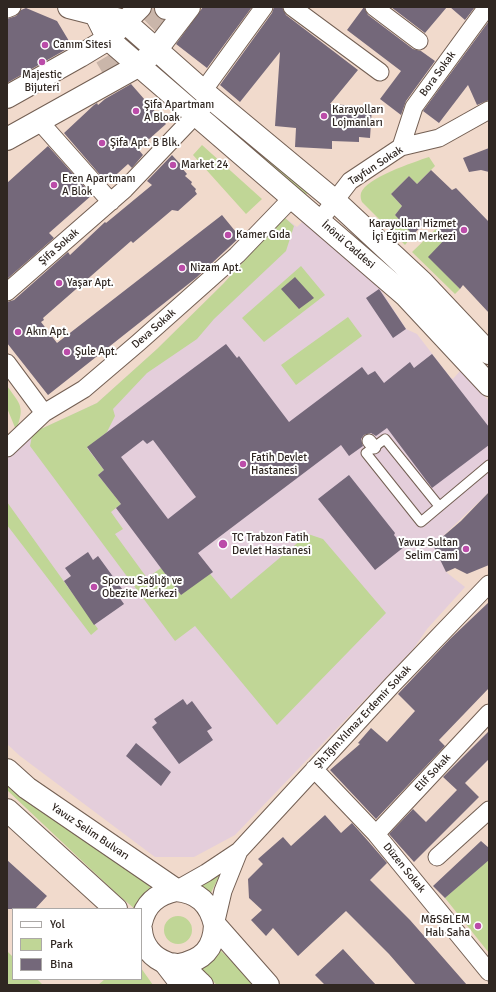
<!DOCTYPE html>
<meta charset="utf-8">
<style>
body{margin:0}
#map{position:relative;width:496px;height:992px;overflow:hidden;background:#f1dacc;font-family:Signika,sans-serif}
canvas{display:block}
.frame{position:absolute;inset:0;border:8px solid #302722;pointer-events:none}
.legend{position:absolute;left:12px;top:908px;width:130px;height:72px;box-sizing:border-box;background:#fff;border:1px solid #aca9a7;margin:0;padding:5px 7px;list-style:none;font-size:12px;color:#302722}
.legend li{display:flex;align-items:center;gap:8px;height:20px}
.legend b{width:20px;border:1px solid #aca9a7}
</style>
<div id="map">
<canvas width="496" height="992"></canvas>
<div class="frame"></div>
<ul class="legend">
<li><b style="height:5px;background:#fff"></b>Yol</li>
<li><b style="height:11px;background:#c0d696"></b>Park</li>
<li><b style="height:11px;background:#74687a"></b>Bina</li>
</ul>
</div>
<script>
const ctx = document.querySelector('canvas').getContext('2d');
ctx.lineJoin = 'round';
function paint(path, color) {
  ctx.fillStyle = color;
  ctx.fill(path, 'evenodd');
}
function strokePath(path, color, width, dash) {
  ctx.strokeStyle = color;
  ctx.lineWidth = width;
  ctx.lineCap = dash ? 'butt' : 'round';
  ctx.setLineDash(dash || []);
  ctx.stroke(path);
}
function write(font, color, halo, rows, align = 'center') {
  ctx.font = font + ' Signika,sans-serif';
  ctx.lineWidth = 4;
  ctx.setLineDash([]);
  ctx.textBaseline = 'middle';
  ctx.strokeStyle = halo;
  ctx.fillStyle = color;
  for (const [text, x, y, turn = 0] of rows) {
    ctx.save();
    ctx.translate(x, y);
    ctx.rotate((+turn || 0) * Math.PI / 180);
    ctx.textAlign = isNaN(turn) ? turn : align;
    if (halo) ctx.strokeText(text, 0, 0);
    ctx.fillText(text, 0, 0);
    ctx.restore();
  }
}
const medical = new Path2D(`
 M284 217 297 227 305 219 375 281 406 329 417 334 450 377 453 379 460 371 489 401V492L443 536 437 551 446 572 465 587 427 629 414 648 235 835 194 857H155L20 756 7 744V455L33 431 43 428 97 403 157 349 223 284Z`);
const green = new Path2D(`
 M211 109 310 190 304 197 207 114Z
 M202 145 262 199 246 214 193 155Z
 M429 157 435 166 417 184 409 176 391 194 402 206 395 215 413 235 405 245 362 202C361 200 360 196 361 193 366 178 414 162 429 157Z
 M284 217 294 226 286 251 214 319 197 339 147 373 113 409 115 416 107 432 87 448 104 470 98 475 121 504 111 512 123 529 115 534 147 578 161 568 181 595 206 569 231 599 308 534 323 539 386 613 277 725 195 626 175 641 30 446 33 431 43 428 97 403 157 349 223 284Z
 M437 228 446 238 429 257 460 289 455 294 412 252Z
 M301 266 325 295 264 342 242 318Z
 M348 317 362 336 296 385 281 365Z
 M7 386C21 405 25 407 16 430L7 408Z
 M7 502 98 629 91 635 7 525Z
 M7 783 137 874 151 888 135 909 117 894 7 790Z
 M489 859V953L445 898Z
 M222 870 207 901 197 888Z
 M164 930a14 14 0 1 1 28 0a14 14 0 1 1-28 0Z
 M219 949 256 985H217L200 970Z
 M7 951 13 957V979H37L43 985H7Z
 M141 968 153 985H98L105 979H141Z`);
const building = new Path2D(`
 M203 7H252L207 68 176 44Z
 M274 7H282L286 15 358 70 330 104 372 107 370 138 359 137V142L332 141V149L295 147 296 128 275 126 280 52 240 102 220 85 272 13Z
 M364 7 368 15 413 49 421 51 435 61 406 101 401 115 380 99 401 71 347 30Z
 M391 7H447L425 33Z
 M450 7H475L465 20Z
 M26 8 57 21 72 46 7 83V19L16 16 21 10Z
 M489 21V100L477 105 468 85 439 123 423 111Z
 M131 84 166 124 138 149 143 155 132 168 128 164 107 183 64 133 94 105 97 103 98 105 105 99Z
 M48 146 92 195 49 233 54 238 7 279V183Z
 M489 148V172L481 170 469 172 463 158Z
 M172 155 183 167 182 168 187 174 185 176 192 182 191 184 196 189 195 191 197 194 178 211 172 210 133 243 131 241 43 318 44 320 41 322 57 343 222 215 240 237 196 278 48 395 7 343V302L14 300 68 252 70 255 105 222 106 223 152 185 147 181Z
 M431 170 452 190 456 188 489 222V313L463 285 460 289 428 257 446 238 428 219 413 235 395 215 402 206 391 194 409 176 417 184Z
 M295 277 314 298 299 309 281 289Z
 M379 289 406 329 393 338 366 298Z
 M226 344 237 358 239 356 289 422 362 367 368 375 375 371 384 383 410 362 414 368 432 354 489 427V445L432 488 387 428 376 436 371 433 364 435 361 439 363 446 349 456 341 445 198 553 213 572 181 595 116 508 121 504 98 475 104 470 87 447ZM143 440 147 444 153 440 196 497 168 519 121 457Z
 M349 475 395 533 394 535 404 547 375 570 318 499Z
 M489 492V565L467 574 455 568 446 572 433 545 461 521Z
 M88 552 93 560 98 556 125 593 119 597 124 604 94 625 64 581 71 576 65 568Z
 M489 602V688L439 740 445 746 376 819 330 770 360 744 358 743 371 728 387 742 415 711 398 694 450 639Z
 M183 699 187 705 192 701 212 728 207 731 213 740 179 764 152 727 157 723 154 719Z
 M489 731V759L461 787 465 783 479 797 414 862 389 834 413 809 426 822 457 790 443 777Z
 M136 743 171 772 161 786 126 756Z
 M325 815 341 833 352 823 368 841 387 863 370 880 410 920 467 985H416L389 954 346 911 298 956 273 928 266 936 251 920 262 910 249 898 248 879 263 864 258 859 283 837 291 846Z
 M481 841 489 848V860L445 898 433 886Z
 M7 860 47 896 35 909H7Z
 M343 949 376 985H325L315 975Z`);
const secondaryTunnel = new Path2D(`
 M124 46 130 43 166 8
 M102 72 144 47`);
const service = new Path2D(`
 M439 506 385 439 366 453 421 522 489 465`);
const pedestrian = new Path2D(`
 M369 441 374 447`);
const minor = new Path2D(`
 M292 7 380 72
 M374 7 419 41
 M7 9 12 7
 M203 91 264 7
 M40 122 111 202
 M401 147 414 107 487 7
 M320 220 350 181 401 147 439 138 489 110
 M7 292 125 189 204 106
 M7 363 44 413
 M7 448 44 413 84 389 138 343 237 255 292 198
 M314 769 376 834 489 972
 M376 834 489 713
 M437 857 489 810
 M176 890 206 873 239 851 393 684 489 584
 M215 925 223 891 239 851
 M159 959 179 985`);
const tertiary = new Path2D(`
 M69 7 124 21 211 98 335 201 422 282 489 353
 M92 7 108 39 406 296 489 385`);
const secondary = new Path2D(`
 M166 8 167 7
 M7 97 80 56 108 39 140 7
 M7 139 138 66 156 50 189 7
 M7 770 27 788 176 890C198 892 210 903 215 925L268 985
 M7 810 116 909
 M141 923C145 904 157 894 176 890
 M141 930C142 946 153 958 167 963 171 965 176 964 180 966 188 970 195 979 202 985
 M179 965C203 960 214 949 215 925`);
const markers = [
 [45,45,4,"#bb4ca9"],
 [42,62,4,"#bb4ca9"],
 [136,111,4,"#bb4ca9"],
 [324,116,4,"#bb4ca9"],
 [102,143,4,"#bb4ca9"],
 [173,165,4,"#bb4ca9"],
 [54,185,4,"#bb4ca9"],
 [464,230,4,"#bb4ca9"],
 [228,235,4,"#bb4ca9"],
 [182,268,4,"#bb4ca9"],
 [59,283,4,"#bb4ca9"],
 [18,332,4,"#bb4ca9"],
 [67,352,4,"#bb4ca9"],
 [243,464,4,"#bb4ca9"],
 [223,544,5,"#bb4ca9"],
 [466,549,4,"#bb4ca9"],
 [94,587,4,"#bb4ca9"],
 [478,926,4,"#bb4ca9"]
];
const poiNames = [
 ["Canım Sitesi",53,45],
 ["Majestic",42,75,"center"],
 ["Bijuteri",42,88,"center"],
 ["Şifa Apartmanı",144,105],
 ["A Bloak",144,118],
 ["Karayolları",332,110],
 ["Lojmanları",332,123],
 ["Şifa Apt. B Blk.",110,143],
 ["Market 24",181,165],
 ["Eren Apartmanı",62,179],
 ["A Blok",62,192],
 ["Karayolları Hizmet",456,224,"right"],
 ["İçi Eğitim Merkezi",456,237,"right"],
 ["Kamer Gıda",236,235],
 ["Nizam Apt.",190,268],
 ["Yaşar Apt.",67,283],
 ["Akın Apt.",26,332],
 ["Şule Apt.",75,352],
 ["Fatih Devlet",251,458],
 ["Hastanesi",251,471],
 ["TC Trabzon Fatih",232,538],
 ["Devlet Hastanesi",232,551],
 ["Yavuz Sultan",458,543,"right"],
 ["Selim Cami",458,556,"right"],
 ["Sporcu Sağlığı ve",102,581],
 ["Obezite Merkezi",102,594],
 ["M&S&LEM",470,920,"right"],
 ["Halı Saha",470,933,"right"]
];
const streetNames = [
 ["Bora Sokak",438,74,-54],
 ["Tayfun Sokak",376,166,-33],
 ["İnönü Caddesi",348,245,41],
 ["Şifa Sokak",59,247,-41],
 ["Deva Sokak",154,329,-41],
 ["Şh.Tğm.Yılmaz Erdemir Sokak",363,717,-47],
 ["Elif Sokak",433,773,-47],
 ["Yavuz Selim Bulvarı",90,832,34],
 ["Düzen Sokak",404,868,51]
];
paint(medical, '#e4cedb');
paint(green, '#c0d696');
paint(building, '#74687a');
strokePath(secondaryTunnel, '#cab6aa', 22, [22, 11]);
strokePath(service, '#735f53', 11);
strokePath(pedestrian, '#735f53', 15);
strokePath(minor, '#735f53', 19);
strokePath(tertiary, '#735f53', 24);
strokePath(secondary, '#735f53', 24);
strokePath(service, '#fff', 9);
strokePath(pedestrian, '#fff', 13);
strokePath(minor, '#fff', 17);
strokePath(tertiary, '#fff', 22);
strokePath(secondary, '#fff', 22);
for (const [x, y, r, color] of markers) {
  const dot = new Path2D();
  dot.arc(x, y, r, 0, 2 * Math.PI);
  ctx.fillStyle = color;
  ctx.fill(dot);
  strokePath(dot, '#fff', 1.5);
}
write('11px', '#302722', '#fff', poiNames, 'left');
write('11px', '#302722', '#fff', streetNames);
</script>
